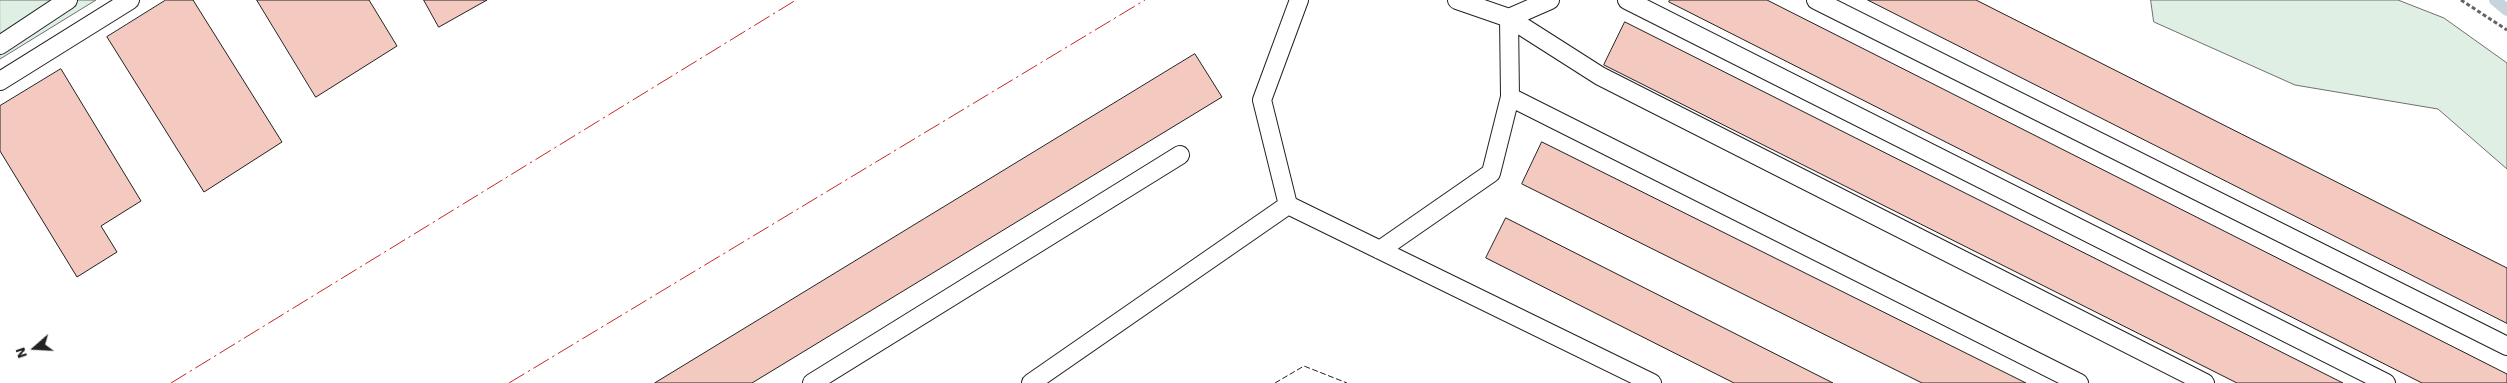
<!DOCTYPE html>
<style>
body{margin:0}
#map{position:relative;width:2507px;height:383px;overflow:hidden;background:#fff;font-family:"Work Sans",sans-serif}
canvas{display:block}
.north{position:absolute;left:10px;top:323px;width:50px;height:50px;-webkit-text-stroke:4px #fff;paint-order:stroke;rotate:251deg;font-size:14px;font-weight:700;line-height:20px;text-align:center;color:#222}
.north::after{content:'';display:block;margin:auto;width:18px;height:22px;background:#222;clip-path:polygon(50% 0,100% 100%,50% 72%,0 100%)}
</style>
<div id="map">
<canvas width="2507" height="383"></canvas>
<div class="north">N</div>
</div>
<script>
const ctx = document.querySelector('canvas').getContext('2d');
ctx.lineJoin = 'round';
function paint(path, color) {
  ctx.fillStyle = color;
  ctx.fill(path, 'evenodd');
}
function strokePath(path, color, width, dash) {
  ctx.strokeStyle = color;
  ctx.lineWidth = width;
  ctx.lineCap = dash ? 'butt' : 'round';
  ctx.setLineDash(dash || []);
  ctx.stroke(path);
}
const green = new Path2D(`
 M0 0H96L0 59Z
 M2151 0H2398L2444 18 2507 63V169L2438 109 2295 85 2154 22Z`);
const stream = new Path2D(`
 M2495 0 2507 10`);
const building = new Path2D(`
 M166 0H193L282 142 204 192 107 37Z
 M257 0H369L397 46 316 97Z
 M424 0H487L439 27Z
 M1670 0H1767L2507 374V383H2422L1669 2Z
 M1868 0H1976L2507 268V323Z
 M1625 22 2343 383H2237L1604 65Z
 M1195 54 1222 97 752 383H655Z
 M61 69 141 201 101 226 117 252 77 277 0 151V106Z
 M1542 142 2026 383H1922L1522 184Z
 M1506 218 1833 383H1734L1486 258Z`);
const path = new Path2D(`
 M2461 0 2507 30`);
const lane = new Path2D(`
 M1457 0 1509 18 1600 76 2205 383
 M1627 0 2386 383
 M1816 0 2507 346
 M0 45 68 0
 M0 81 130 0
 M1510 97 2079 383
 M1288 205 1652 383
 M1380 250 1491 173 1510 97 1509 18 1550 0
 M812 383 1180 155
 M1031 383 1288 205 1262 100 1299 0`);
const fence = new Path2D(`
 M1275 383 1304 366 1347 383`);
const power = new Path2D(`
 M171 383 796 0
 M509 383 1145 0`);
paint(green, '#e0efe3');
strokePath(green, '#6f6f6f', 1);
strokePath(stream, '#c7d3dd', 12);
paint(building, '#f3c9c0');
strokePath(building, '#222', 1);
strokePath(lane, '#222', 20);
strokePath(path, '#646464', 3, [4, 2.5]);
strokePath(lane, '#fff', 18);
strokePath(fence, '#222', 1, [6, 2.5]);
strokePath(power, '#c62828', 1, [18, 4, 2.5, 4]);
</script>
